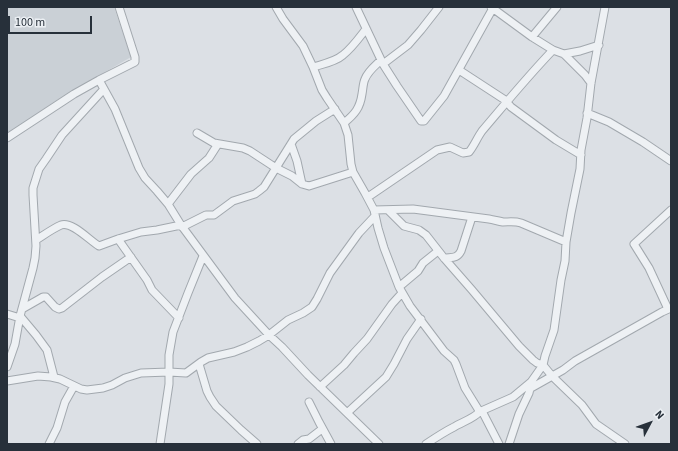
<!DOCTYPE html>
<style>
body{margin:0}
#map{position:relative;width:678px;height:451px;overflow:hidden;background:#dce0e5;font-family:"Source Sans 3",sans-serif}
canvas{display:block}
.frame{position:absolute;inset:0;border:8px solid #27303a;pointer-events:none}
.north{position:absolute;left:630px;top:403px;width:40px;height:40px;-webkit-text-stroke:3px #ebeff3;paint-order:stroke;rotate:49deg;font-size:11px;font-weight:700;line-height:16px;text-align:center;color:#27303a}
.north::after{content:'';display:block;margin:auto;width:14px;height:18px;background:#27303a;clip-path:polygon(50% 0,100% 100%,50% 72%,0 100%)}
.scale{position:absolute;left:8px;top:16px;width:84px;height:18px;box-sizing:border-box;border:2px solid #27303a;border-top:0;padding-left:5px;font-size:12px;line-height:14px;white-space:nowrap;color:#27303a;-webkit-text-stroke:3px #ebeff3;paint-order:stroke}
</style>
<div id="map">
<canvas width="678" height="451"></canvas>
<div class="frame"></div>
<div class="north">N</div>
<div class="scale">100 m</div>
</div>
<script>
const ctx = document.querySelector('canvas').getContext('2d');
ctx.lineJoin = 'round';
function paint(path, color) {
  ctx.fillStyle = color;
  ctx.fill(path, 'evenodd');
}
function strokePath(path, color, width, dash) {
  ctx.strokeStyle = color;
  ctx.lineWidth = width;
  ctx.lineCap = dash ? 'butt' : 'round';
  ctx.setLineDash(dash || []);
  ctx.stroke(path);
}
const built = new Path2D(`
 M7 7H114L131 57 57 100 7 134Z`);
const minor = new Path2D(`
 M276 7 283 19 303 46 313 67 322 90 327 98 344 123 348 135 351 164 353 172 365 193 374 210 378 228 384 248 399 287 410 306 444 351 454 360 456 364 465 388 478 409 479 412
 M356 7 383 64 397 86 421 121H424L444 96 493 8
 M491 7 532 37 553 50 564 54 585 75 591 83
 M532 37 557 7
 M564 54 580 51 599 45
 M383 64 408 45 421 30 439 7
 M313 67C323 64 335 62 343 55 352 48 359 38 366 29
 M459 70 505 100 511 107 556 140 581 155
 M99 80 115 109 139 168 145 178 157 191 168 204 181 225 235 298 269 335 282 347 308 375 379 444
 M587 113 609 122 643 142 671 161
 M344 123C355 114 360 108 362 94 363 89 363 83 365 79 368 71 376 65 381 60
 M197 133 214 143 243 148 250 151 276 168 292 176 302 184 309 186 353 172
 M7 138 74 94 99 80 135 62V57L119 7
 M291 144 297 161 302 184
 M368 197 437 150 450 147 463 153 469 152C474 146 477 138 482 131 505 104 528 76 553 50
 M168 204 191 174 209 158 218 144
 M374 210 413 209 489 219C494 220 498 221 503 222 509 222 515 221 521 223L566 242
 M388 210 404 226 419 230 426 235 444 258 472 290 519 346 533 360 537 363 543 365 552 376 582 405 596 424 625 444
 M182 227 206 215H214L233 201 255 194 259 191 264 187 294 139 316 121 335 109
 M118 239 147 280 152 290 179 318
 M36 240C44 235 52 229 61 225 72 221 90 241 99 246L118 239 141 232 157 230 181 225
 M444 258C452 257 457 259 461 251L472 217
 M399 287 418 271 423 263 438 251
 M22 309 43 297H46L55 307 59 309 62 308 102 277 131 257
 M668 309 649 268 634 244 671 210
 M7 314 20 318
 M20 316 36 335 47 350 54 377
 M199 364 207 391 210 397 216 406 241 430 257 444
 M7 367 15 344 20 316 33 268 35 258 36 246 33 195V188L39 169 46 159 62 135 104 89
 M7 381 38 376 51 377 60 379 81 389 87 390 103 388 112 385 125 378 141 373 169 372 186 373 201 362 208 358 234 352 247 347 259 341 269 335 288 320 303 313 312 307 317 299 330 273 359 233 375 216
 M320 387 344 365 354 353 367 339 392 304 402 293
 M531 388 563 370 575 361 662 312 671 308
 M309 402 319 422 331 444
 M482 411 499 444
 M347 413 386 377 394 364 407 339 421 319
 M49 444 57 428 65 402 74 386
 M160 444 169 384V355L173 332 188 293 203 256
 M298 444 303 440 309 439 322 429
 M426 444C435 438 444 432 454 427 460 423 475 418 479 412L513 397 531 382 543 365 545 356 554 330 561 280 565 261 566 242 571 213 580 169 581 150 587 118 591 83 605 7
 M509 444 519 414 529 393 531 384`);
paint(built, '#cad0d6');
strokePath(minor, '#a2a8ae', 9);
strokePath(minor, '#eef1f4', 7);
</script>
